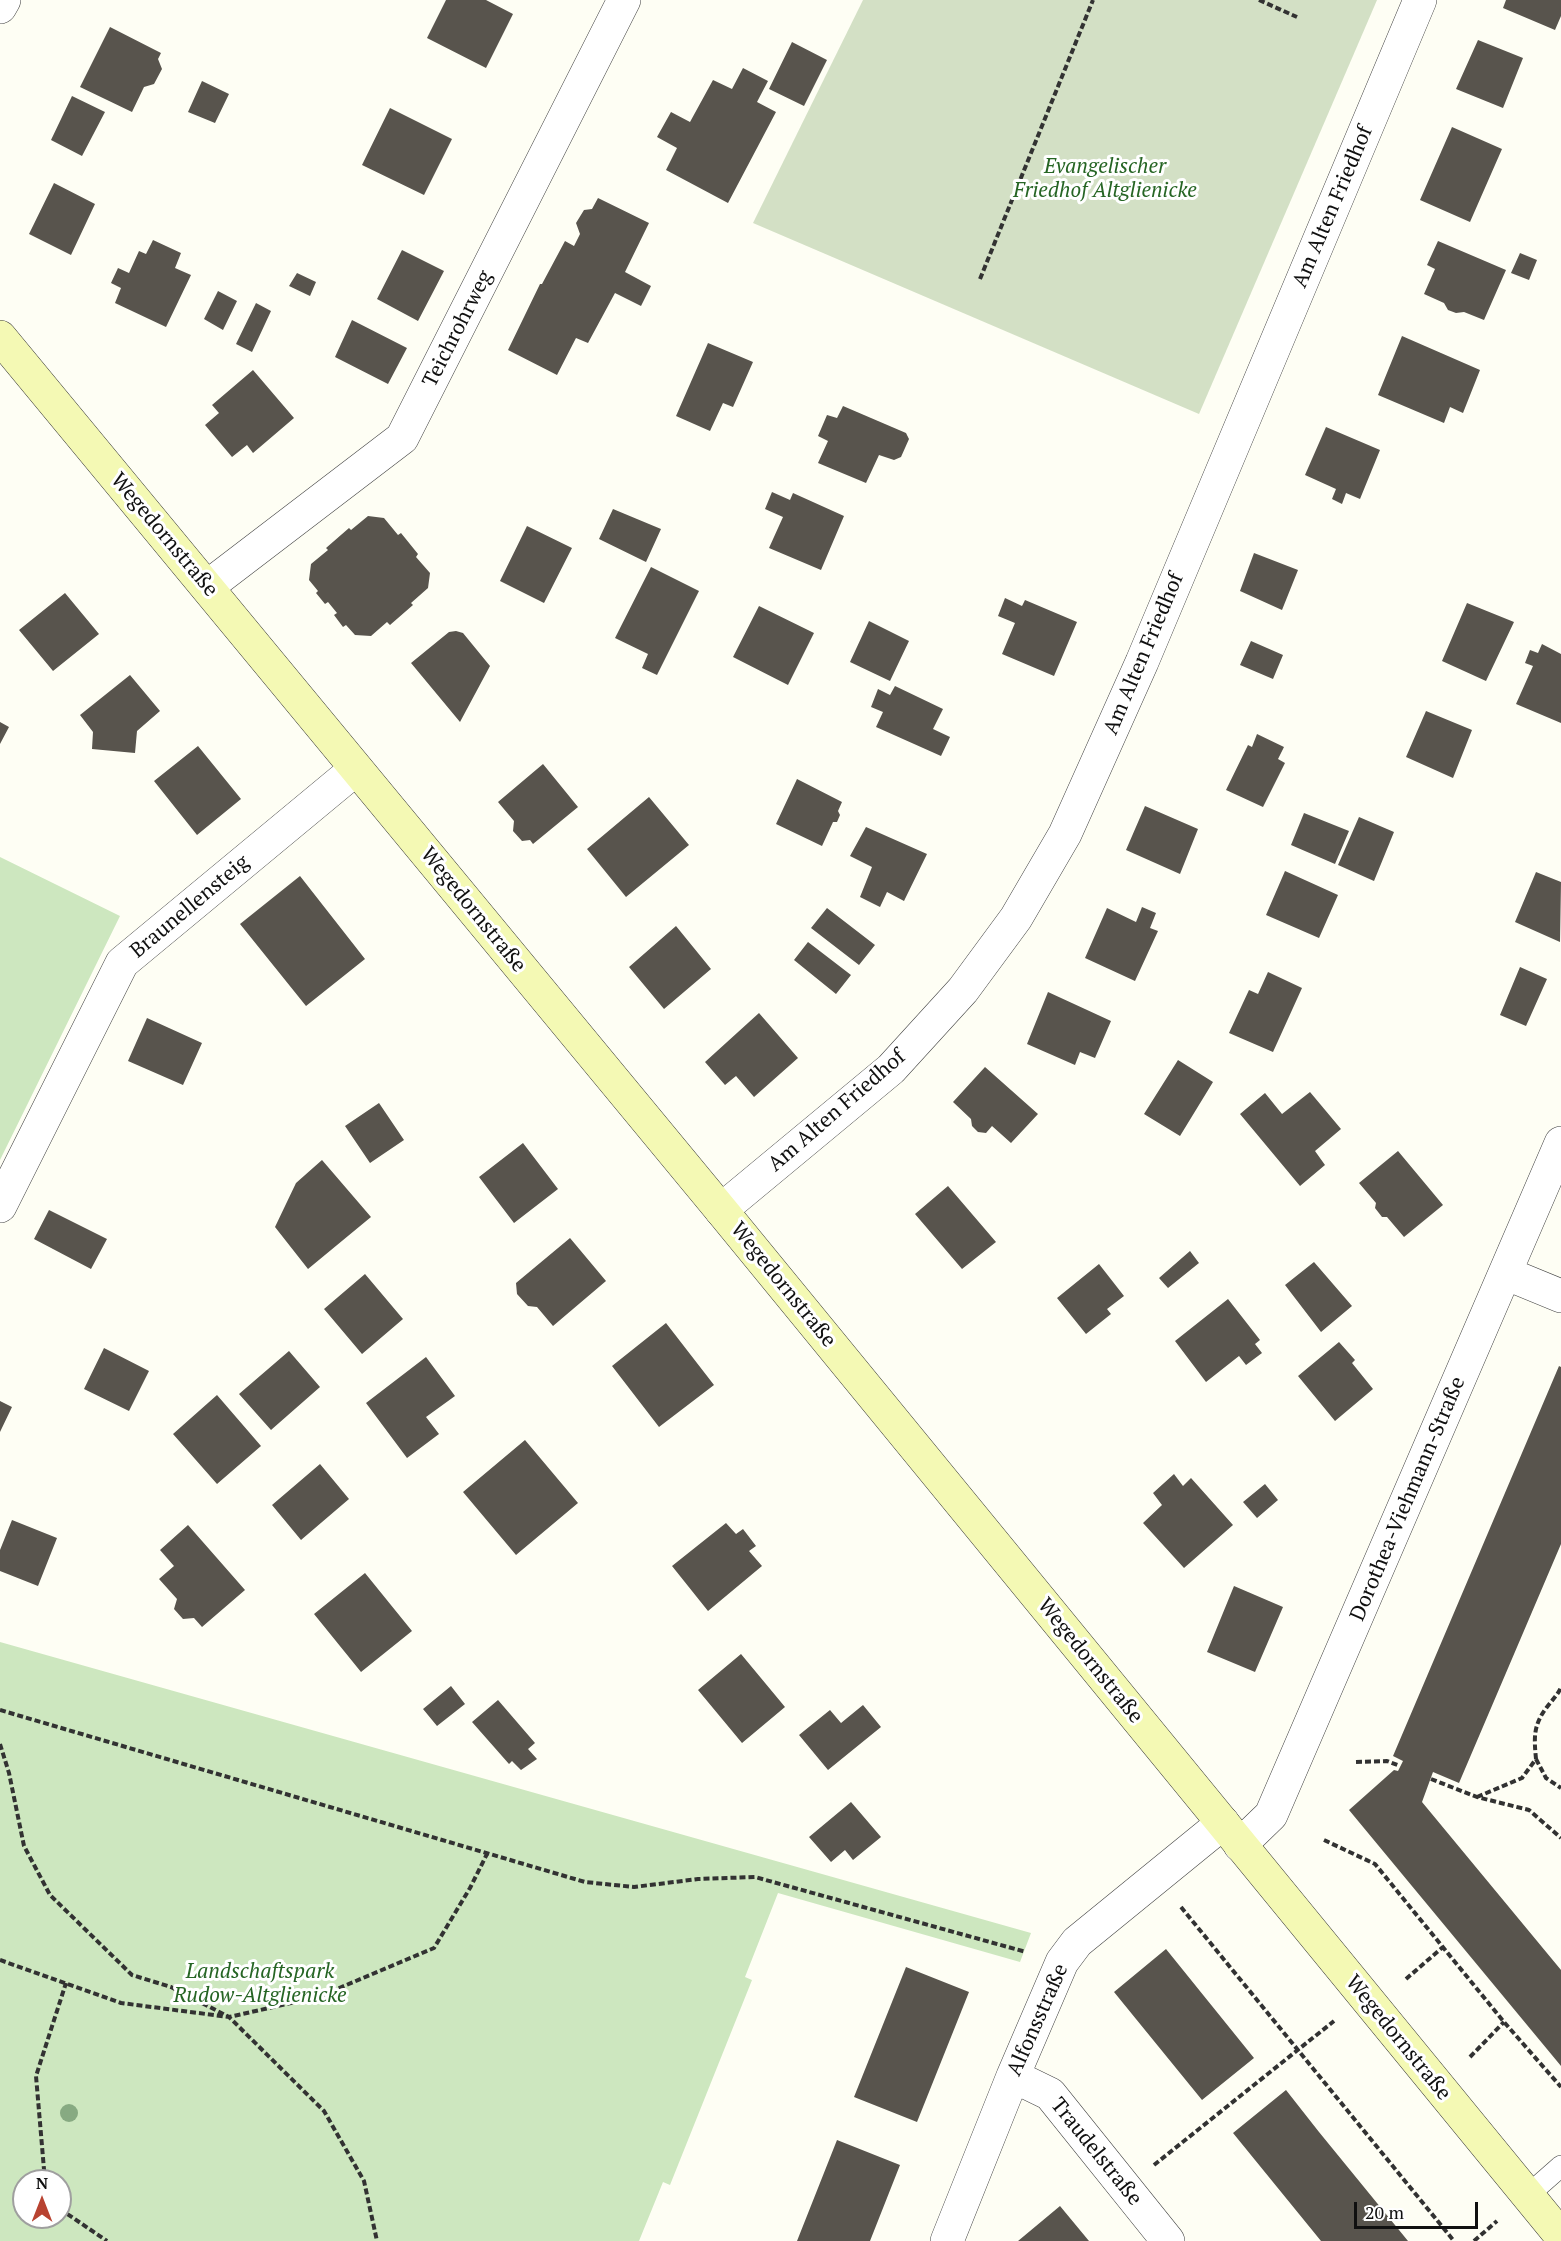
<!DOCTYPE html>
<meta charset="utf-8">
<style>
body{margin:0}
#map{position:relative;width:1561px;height:2241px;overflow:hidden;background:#fefef4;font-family:"PT Serif",serif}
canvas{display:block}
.north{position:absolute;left:12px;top:2169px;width:60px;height:60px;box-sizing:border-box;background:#fff;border:2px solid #9f9f9f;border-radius:50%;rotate:0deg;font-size:16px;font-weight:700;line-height:24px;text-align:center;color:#101010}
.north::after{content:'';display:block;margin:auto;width:21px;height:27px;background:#b84331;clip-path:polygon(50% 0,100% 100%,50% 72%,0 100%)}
.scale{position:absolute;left:1354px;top:2202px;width:124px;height:27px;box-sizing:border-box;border:3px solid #101010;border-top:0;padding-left:8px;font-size:18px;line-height:21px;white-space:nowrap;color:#101010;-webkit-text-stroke:4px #fff;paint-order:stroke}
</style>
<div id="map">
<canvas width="1561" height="2241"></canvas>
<div class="north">N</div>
<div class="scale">20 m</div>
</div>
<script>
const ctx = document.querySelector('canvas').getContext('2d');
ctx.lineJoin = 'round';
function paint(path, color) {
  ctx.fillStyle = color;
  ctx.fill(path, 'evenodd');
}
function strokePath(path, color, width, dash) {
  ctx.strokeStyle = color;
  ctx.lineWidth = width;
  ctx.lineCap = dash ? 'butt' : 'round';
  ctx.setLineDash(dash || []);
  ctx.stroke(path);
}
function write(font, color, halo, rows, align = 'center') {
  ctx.font = font + ' "PT Serif",serif';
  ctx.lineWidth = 6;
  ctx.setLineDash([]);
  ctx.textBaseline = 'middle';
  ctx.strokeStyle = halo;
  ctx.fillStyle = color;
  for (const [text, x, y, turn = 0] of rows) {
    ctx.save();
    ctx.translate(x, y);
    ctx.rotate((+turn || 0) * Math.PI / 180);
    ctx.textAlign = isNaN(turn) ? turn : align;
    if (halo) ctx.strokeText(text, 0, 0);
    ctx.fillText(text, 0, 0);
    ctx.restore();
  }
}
const green = new Path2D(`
 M0 857 120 916 0 1160Z
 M0 1642 1031 1933 1020 1962 778 1893 745 1977 752 1980 670 2185 663 2182 639 2241H0ZM24 2181H60V2217H24Z`);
const cemetery = new Path2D(`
 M863 0H1377L1199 414 753 223Z`);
const building = new Path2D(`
 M446 0H486L513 14 486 68 427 38Z
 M1506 0H1561V16L1555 30 1503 8Z
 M110 27 161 53 158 59 162 69 154 84 144 87 132 112 80 87Z
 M1478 40 1523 58 1503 108 1456 89Z
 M792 42 827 60 804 106 769 89Z
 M743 68 768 81 757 102 776 112 728 203 666 170 677 148 657 137 671 112 690 122 713 80 732 89Z
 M202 81 229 94 215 123 188 112Z
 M72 96 105 112 82 156 51 140Z
 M390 108 452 139 424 195 362 165Z
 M1452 127 1502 149 1470 222 1420 200Z
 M54 183 95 204 71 255 29 234Z
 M598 198 649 223 625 272 651 286 641 306 615 293 588 343 576 338 557 375 508 350 540 284H542L565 241 574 246 580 234 576 223 584 210 592 209Z
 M153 240 181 253 175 268 191 275 166 327 115 303 121 288 111 283 118 268 129 273 139 251 146 254Z
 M1438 241 1506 270 1484 320 1464 312 1456 313 1448 310 1444 303 1424 294 1435 269 1427 265Z
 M402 250 444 271 418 321 377 299Z
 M1520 253 1537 260 1529 280 1511 273Z
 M297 273 316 282 310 296 289 286Z
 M218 291 237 301 223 330 204 319Z
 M256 303 271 311 252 352 236 344Z
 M352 320 407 348 388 384 335 357Z
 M1402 336 1480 370 1463 413 1450 407 1444 423 1378 395Z
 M708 343 753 362 733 407 723 403 710 431 676 416Z
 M253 370 294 418 253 453 247 445 232 457 205 425 219 413 212 405Z
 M843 406 906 433 909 439 901 457 894 460 879 455 866 483 818 463 828 441 818 436 827 415 837 418Z
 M1326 427 1380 450 1360 499 1346 493 1342 504 1332 499 1336 489 1305 475Z
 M772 492 790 500 793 493 844 516 821 570 769 548 783 517 765 509Z
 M613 509 661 529 646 562 599 539Z
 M368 516 384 518 398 535 401 533 418 554 416 557 430 573 428 588 411 603 413 605 390 625 387 622 371 636 355 635 346 625 343 627 334 615 337 613 328 602 325 604 316 593 318 591 309 580 311 564 328 550 326 548 349 528 351 530Z
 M527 526 572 548 544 603 500 581Z
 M1254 553 1298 570 1282 610 1240 591Z
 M651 567 699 591 657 675 642 668 648 654 615 638Z
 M65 593 99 634 53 671 19 630Z
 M1005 598 1022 606 1025 600 1077 622 1054 676 1002 654 1015 623 998 616Z
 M1467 603 1514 622 1486 681 1442 661Z
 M759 606 814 633 788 685 733 657Z
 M869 621 909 641 890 681 850 662Z
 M456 631 463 633 490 666 460 722 411 663 449 632Z
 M1251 641 1283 655 1273 679 1240 665Z
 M1542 644 1561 654V723L1516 704 1533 666 1525 663 1530 650 1538 653Z
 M130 675 160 711 137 731 135 753 92 749 93 732 80 715Z
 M895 686 943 709 933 729 950 737 941 756 876 727 883 712 871 707 878 689 890 695Z
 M1426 711 1472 730 1453 778 1406 757Z
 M0 722 9 727 0 744Z
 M1257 734 1284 747 1278 759 1285 763 1263 807 1226 790 1248 745 1252 747Z
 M198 746 241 799 197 835 154 781Z
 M543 764 578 807 533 844 530 840 522 841 513 831 514 821 498 802Z
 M797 779 842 802 838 811 840 815 837 822H833L822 846 776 824Z
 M649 797 689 845 626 897 587 849Z
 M1145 806 1198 829 1180 874 1126 850Z
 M1304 813 1349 831 1335 864 1291 845Z
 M1359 817 1394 832 1374 881 1338 865Z
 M866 827 927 854 904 901 887 892 880 907 860 897 872 867 850 856Z
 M1285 871 1338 895 1319 938 1266 915Z
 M1536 872 1561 882 1560 942 1515 922Z
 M300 876 365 959 306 1006 240 924Z
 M1142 907 1156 913 1150 928 1158 931 1135 981 1085 958 1107 908 1136 922Z
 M827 908 875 945 859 965 811 928Z
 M676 926 711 969 664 1009 629 967Z
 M808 942 851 975 836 994 794 960Z
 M1520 967 1547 979 1526 1026 1500 1015Z
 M1268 972 1302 988 1273 1052 1229 1033 1249 990 1258 994Z
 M1048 992 1111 1021 1095 1058 1080 1052 1075 1065 1027 1044Z
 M759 1013 798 1058 754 1097 736 1076 725 1085 705 1062Z
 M147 1018 202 1043 183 1085 128 1061Z
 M1178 1060 1213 1082 1180 1136 1144 1114Z
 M985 1067 1038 1114 1011 1143 992 1126 986 1133 978 1132 972 1126 971 1119 953 1102Z
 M1310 1092 1341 1129 1315 1151 1325 1165 1300 1186 1240 1114 1265 1093 1282 1114Z
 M379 1103 404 1140 370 1163 345 1126Z
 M523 1143 558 1189 514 1223 479 1177Z
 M1398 1151 1443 1205 1404 1237 1387 1217H1382L1375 1208 1376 1203 1359 1183Z
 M322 1160 371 1217 308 1269 275 1227 296 1183Z
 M948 1186 996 1242 962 1269 915 1214Z
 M49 1210 107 1239 91 1269 34 1239Z
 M570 1238 606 1281 553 1326 537 1307 528 1306 517 1294 516 1283Z
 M1190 1251 1199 1263 1168 1288 1159 1278Z
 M1314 1262 1352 1306 1321 1332 1285 1285Z
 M1099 1264 1124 1296 1107 1309 1111 1314 1086 1334 1057 1298Z
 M365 1274 403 1319 362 1354 324 1309Z
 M1228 1299 1260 1340 1255 1344 1262 1353 1246 1365 1239 1356 1206 1382 1175 1341Z
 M666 1323 714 1385 659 1427 612 1366Z
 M1339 1342 1355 1360 1352 1363 1373 1389 1335 1421 1298 1376Z
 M104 1348 149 1371 129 1411 84 1389Z
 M289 1351 320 1387 271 1430 239 1394Z
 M426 1357 455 1396 426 1417 439 1434 407 1458 366 1403Z
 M1559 1366 1561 1367V1544L1459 1783 1433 1772 1422 1802 1561 1970V2066L1349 1810 1394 1770 1398 1771 1403 1761 1393 1756Z
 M217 1395 261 1446 217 1484 173 1434Z
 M0 1401 12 1407 0 1432Z
 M525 1440 578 1503 516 1555 463 1492Z
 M320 1464 349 1499 301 1540 272 1505Z
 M1174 1474 1183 1486 1191 1478 1233 1525 1184 1568 1143 1523 1162 1505 1153 1493Z
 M1265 1484 1278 1500 1257 1518 1243 1502Z
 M12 1520 57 1538 38 1586 0 1571V1550Z
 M726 1523 736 1534 743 1529 756 1546 749 1551 762 1566 708 1611 672 1566Z
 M188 1525 245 1590 202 1627 194 1618 183 1619 174 1609 177 1599 159 1579 174 1566 160 1550Z
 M365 1573 412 1631 361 1672 314 1614Z
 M1234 1586 1283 1607 1255 1672 1207 1652Z
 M741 1654 785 1707 742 1743 698 1690Z
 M451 1686 465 1704 437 1726 423 1709Z
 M498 1700 535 1743 528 1749 537 1759 521 1770 512 1761 509 1764 472 1722Z
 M863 1705 881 1727 828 1770 799 1735 830 1710 841 1723Z
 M851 1802 881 1837 853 1860 845 1850 831 1862 809 1837Z
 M1166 1949 1254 2058 1202 2100 1114 1992Z
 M906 1967 969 1992 917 2122 854 2097Z
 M1286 2090 1319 2132 1408 2241H1321L1233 2133Z
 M837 2140 900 2165 870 2241H797Z
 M1060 2206 1089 2241H1018Z`);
const path = new Path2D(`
 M1259 0 1297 17
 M980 279 1093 0
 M0 1710 585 1882 634 1887 698 1879 755 1877 1026 1952
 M0 1744 9 1773 24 1846 50 1895 132 1975 171 1987 229 2017 324 2111 364 2181 377 2241
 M1536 1759 1546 1778 1561 1788
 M1356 1762 1387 1761 1400 1766
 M1431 1779 1477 1797 1529 1810 1561 1838
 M1477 1797 1522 1778 1536 1759C1534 1738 1533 1725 1547 1707 1552 1700 1558 1695 1561 1687
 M1324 1840 1375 1864 1504 2022 1561 2087
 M1181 1907 1454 2241
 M0 1960 121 2003 229 2017 318 1997 434 1948 470 1888 487 1854
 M1406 1979 1443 1947
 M1470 2057 1504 2022
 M1154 2165 1334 2021
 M45 2181 36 2076 66 1983
 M60 2209 107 2241
 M1474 2241 1497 2221`);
const lane = new Path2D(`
 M1527 2196 1561 2166`);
const street = new Path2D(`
 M0 7 4 0
 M207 587 402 438 624 0
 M0 1206 122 963 356 769
 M721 1210 891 1069 963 990 1016 918 1065 834 1142 662 1420 0
 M1505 1273 1561 1296
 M1240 1845 1271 1815 1561 1143
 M1013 2076 1050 2094 1168 2241
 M947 2241 1013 2076 1062 1962 1077 1942 1223 1823`);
const secondary = new Path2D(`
 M0 337 721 1210 1561 2236`);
const trees = [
 [69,2113]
];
const parkNames = [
 ["Evangelischer",1105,167],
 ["Friedhof Altglienicke",1105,191],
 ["Landschaftspark",260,1972],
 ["Rudow-Altglienicke",260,1996]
];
const streetNames = [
 ["Am Alten Friedhof",1333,207,-67],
 ["Teichrohrweg",458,329,-63],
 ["Wegedornstraße",164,535,50],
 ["Am Alten Friedhof",1144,654,-67],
 ["Braunellensteig",190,907,-40],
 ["Wegedornstraße",473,910,51],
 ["Am Alten Friedhof",837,1111,-41],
 ["Wegedornstraße",783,1285,51],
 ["Dorothea-Viehmann-Straße",1408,1499,-67],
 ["Wegedornstraße",1090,1661,51],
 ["Alfonsstraße",1038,2020,-66],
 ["Wegedornstraße",1398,2038,51],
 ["Traudelstraße",1096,2152,51]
];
paint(green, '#cde7bf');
paint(cemetery, '#d3e0c5');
paint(building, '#58544d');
strokePath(lane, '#434343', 22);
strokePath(street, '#434343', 34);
strokePath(secondary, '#323232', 34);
strokePath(path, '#323232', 4, [6, 3]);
strokePath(lane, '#fff', 21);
strokePath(street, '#fff', 33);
strokePath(secondary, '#f4f9b4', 33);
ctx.fillStyle = '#87aa82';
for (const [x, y] of trees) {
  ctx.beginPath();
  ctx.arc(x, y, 9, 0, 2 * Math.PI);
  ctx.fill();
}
write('italic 21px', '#266524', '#fff', parkNames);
write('21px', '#101010', '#fff', streetNames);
</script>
